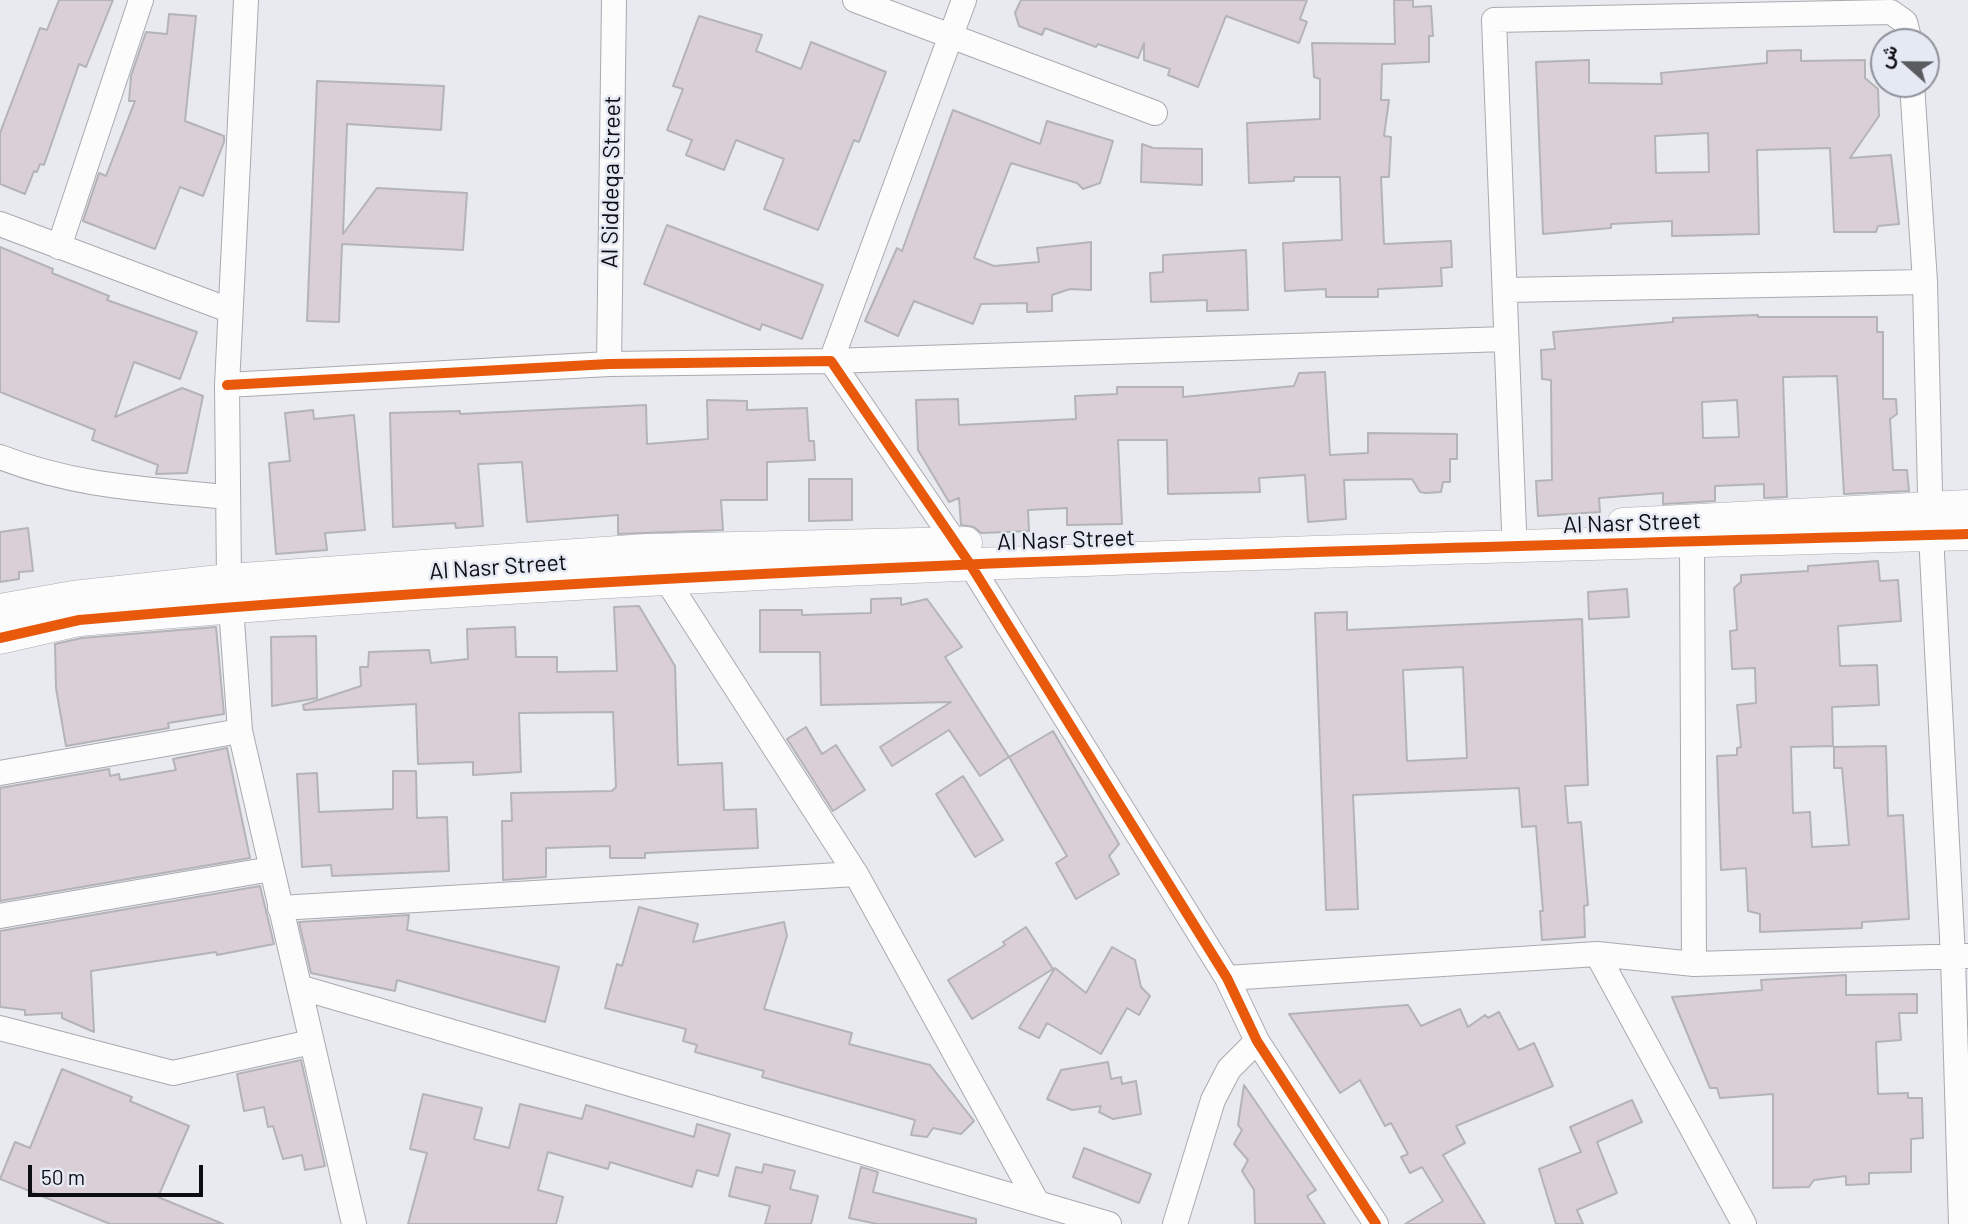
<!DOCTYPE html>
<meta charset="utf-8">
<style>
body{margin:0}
#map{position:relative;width:1968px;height:1224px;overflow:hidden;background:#e8eaf0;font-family:Barlow,Vazirmatn,sans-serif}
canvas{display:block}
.north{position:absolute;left:1870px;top:28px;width:70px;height:70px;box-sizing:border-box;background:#e5e9f4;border:2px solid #8f919a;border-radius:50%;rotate:291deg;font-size:19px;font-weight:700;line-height:28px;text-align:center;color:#0d0e12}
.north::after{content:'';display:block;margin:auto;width:24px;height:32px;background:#5a5b60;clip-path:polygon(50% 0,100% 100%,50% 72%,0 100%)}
.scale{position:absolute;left:28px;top:1165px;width:175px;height:32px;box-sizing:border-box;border:4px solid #0d0e12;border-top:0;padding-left:9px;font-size:21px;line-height:24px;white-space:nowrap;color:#0d0e12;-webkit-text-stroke:5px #e5e9f4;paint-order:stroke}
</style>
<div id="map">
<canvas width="1968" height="1224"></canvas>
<div class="north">ش</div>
<div class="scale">50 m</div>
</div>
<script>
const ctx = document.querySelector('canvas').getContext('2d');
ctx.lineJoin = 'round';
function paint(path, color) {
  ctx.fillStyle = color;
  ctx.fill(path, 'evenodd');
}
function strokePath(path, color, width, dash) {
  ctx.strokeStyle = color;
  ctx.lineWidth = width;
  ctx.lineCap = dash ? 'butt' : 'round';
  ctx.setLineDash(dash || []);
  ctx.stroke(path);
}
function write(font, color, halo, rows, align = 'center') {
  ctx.font = font + ' Barlow,sans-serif';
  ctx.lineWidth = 5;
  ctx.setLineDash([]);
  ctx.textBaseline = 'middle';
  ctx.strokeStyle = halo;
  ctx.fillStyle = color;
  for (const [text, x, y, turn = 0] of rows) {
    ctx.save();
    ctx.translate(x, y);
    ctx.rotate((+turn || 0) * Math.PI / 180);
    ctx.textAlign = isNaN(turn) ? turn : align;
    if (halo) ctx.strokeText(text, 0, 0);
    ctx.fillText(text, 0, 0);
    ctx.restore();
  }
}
const building = new Path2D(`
 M59 0H113L86 67 79 64 44 165 40 164 37 172 34 171 25 194 0 184V133L40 28 47 30Z
 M1021 0H1307L1300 19 1307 22 1299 43 1226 16 1198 87 1168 75 1170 69 1144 60V43L1138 58 1098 44 1096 47 1045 28 1042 35 1019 26 1015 13Z
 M1394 0H1413V7L1431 6 1433 36H1429V62L1382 64 1381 100H1389L1384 136 1391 137 1389 177H1381L1384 244 1451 241 1452 267 1441 268 1442 286 1378 289V297H1326V289L1285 291 1283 243 1342 240 1340 177H1294V181L1249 183 1247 123 1320 119V79L1314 77 1312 43 1395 44Z
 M169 14 196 16 185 121 224 136V142L203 196 180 187 155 249 83 221 99 173 106 176 135 101H129L131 76 146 32 167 34Z
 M699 16 762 35 756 51 801 69 811 42 886 72 859 142 854 140 818 230 764 209 784 159 736 140 724 170 686 155 692 140 667 130 683 89 673 86Z
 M1801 50V61L1865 60V78L1878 89 1879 116 1850 158 1891 155 1899 224 1878 226 1876 232H1834L1830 148 1757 150 1759 234 1672 236V221L1611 224V228L1543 234 1536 62 1589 60V83L1662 84 1661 73 1767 63V51ZM1708 133 1709 172 1656 173 1655 136Z
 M317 81 444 86 441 130 347 124 343 234 377 188 467 193 463 250 342 244 339 322 307 321Z
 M953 110 1040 144 1047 121 1113 141 1100 183 1083 189 1077 183 1011 163 974 258 994 266 1039 262 1037 248 1091 242V290L1070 289 1052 295V311L1027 312V303L981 304 973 324 914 301 898 336 865 321 897 248 902 251Z
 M1142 144 1153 148 1202 149V185L1141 182Z
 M667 225 823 285 802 339 762 324 760 330 644 284Z
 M0 247 53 269 52 273 109 296 107 300 197 332 180 379 134 362 115 417 182 388 203 396 187 473 156 474 158 465 92 440 95 430 0 392Z
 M1246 250 1248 310 1207 311V300L1151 302 1150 273 1163 272V255Z
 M1758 315V317H1877V332H1883V399H1896L1897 414 1890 419 1893 470H1907L1909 491 1844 494 1837 376 1783 377 1787 497 1764 498V484L1715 486V501L1663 504V493L1599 498 1600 512 1538 516 1536 481 1552 480 1551 380 1542 379 1541 350 1555 349 1553 332 1673 322V318ZM1737 400 1739 437 1703 438 1702 402Z
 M1325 372 1330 455 1368 453V433L1457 434V459H1450V482H1443L1441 492 1426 493 1420 492 1412 479 1344 480 1346 519 1308 522 1305 475 1259 478 1260 492 1168 494 1167 440H1118L1122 524 1067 525V508L1028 510 1029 531 981 533 974 527 961 525 959 498 949 502 918 450 916 400 958 399 959 425 1076 419 1075 396 1117 394V387H1183V397L1294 386 1299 373Z
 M707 400 747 401V410L807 408 809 441H814L815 460 767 462V500H721L723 530 618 534V515L527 522 522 462 478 464 483 526 456 528 455 523 393 527 390 413 460 411V414L646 405 647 444 708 439Z
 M313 410 314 419 354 415 365 530 325 533 327 550 276 554 269 463 290 461 285 413Z
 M809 479H852V520L809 521Z
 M28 528 33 571 19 572V579L0 582V532Z
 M1878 561 1880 581 1898 580 1901 621 1838 626 1840 666 1877 665 1879 705 1832 707 1833 746 1791 747 1793 813 1810 812 1812 847 1849 845 1842 768H1834V747L1886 746 1888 816 1903 815 1909 919 1862 922V928L1760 932V914L1748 911 1746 868 1721 870 1717 756 1737 755V748L1741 747 1737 705 1756 703 1755 668 1732 669 1730 631 1737 630 1734 588 1741 582V575L1808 571V566Z
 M1627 589 1629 617 1589 619 1588 592Z
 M901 598V605L927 599 962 647 945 657 1009 757 980 776 949 730 892 766 880 747 951 702 821 705 820 652H760V610H802V615L871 613V599Z
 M639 606 675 666 678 765 722 763 724 810 756 809 758 848 645 853V858H610V846L546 848V877L503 880 502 821H512L511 793 612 791 616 787 613 712 519 713 521 772 473 775V762L418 764 416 704 304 710 303 705 361 686 360 667H368L369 652 429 650 431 663 468 659 467 629 515 627 516 657H557V672L617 671 614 607Z
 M1347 612V630L1582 619 1588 785 1565 786 1568 823 1581 822 1588 905 1584 906 1585 937 1542 940 1540 911H1543L1536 826 1522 827 1519 788 1353 795 1358 909 1326 910 1315 613ZM1463 667 1467 758 1407 761 1403 670Z
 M216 627 224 714 168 723 169 728 66 746 56 688 55 644 82 638Z
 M316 636 317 698 272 706 271 637Z
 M806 727 822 754 836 745 865 790 833 811 787 739Z
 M1053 731 1119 844 1109 856 1119 874 1076 899 1056 863 1067 856 1009 757Z
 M227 748 250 858 0 901V788L109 769 110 776 119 774 120 780 176 770 173 759Z
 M393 771H416L417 818 447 817 449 871 332 876 331 865 302 867 297 774 317 773 319 812 393 809Z
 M963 776 1003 840 975 857 936 794Z
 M260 886 274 944 217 955 216 952 91 971 94 1032 62 1018V1013L25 1015V1010L0 1007V931Z
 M639 907 698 924 693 942 784 922 787 936 764 1009 852 1033 849 1044 930 1065 974 1121 961 1134 933 1128 927 1137 911 1135 915 1120 762 1077 764 1071 695 1052 697 1045 683 1041 686 1029 605 1008 617 964 622 966Z
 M409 915 407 930 559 967 545 1022 397 980 395 991 311 973 299 922Z
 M1026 927 1053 969 972 1019 948 980 1005 945 1003 942Z
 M1112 947 1135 960 1141 987 1150 996 1139 1015 1127 1008 1101 1054 1047 1023 1039 1038 1019 1028 1055 968 1086 993Z
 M1846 975V995L1917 994V1013H1899L1901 1040 1876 1042 1878 1094 1908 1093V1098H1922L1923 1138 1911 1139V1172L1869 1173V1184L1846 1185V1176L1814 1180 1809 1187 1773 1188V1094L1720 1098 1717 1088H1710L1672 997 1762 990 1761 980Z
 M1408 1005 1421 1026 1460 1009 1468 1027 1485 1015 1488 1018 1499 1012 1519 1050 1534 1043 1553 1086 1456 1126 1465 1143 1443 1155 1485 1224H1405L1443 1201 1422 1167 1410 1173 1401 1157 1408 1154 1391 1123 1385 1126 1360 1080 1340 1093 1289 1014Z
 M301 1060 325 1166 305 1170 302 1155 283 1159 273 1126 268 1127 264 1107 244 1111 237 1074Z
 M1108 1062 1111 1079 1121 1077 1122 1084 1136 1081 1141 1114 1113 1119 1099 1112 1101 1106 1072 1110 1047 1099 1061 1070Z
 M62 1069 132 1097 130 1101 189 1126 158 1197 223 1224H110L0 1179 15 1142 30 1148Z
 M1244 1085 1316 1190 1307 1196 1325 1224H1255L1254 1190 1242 1171 1248 1160 1234 1144 1242 1130 1238 1125Z
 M423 1094 482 1108 474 1139 509 1148 520 1104 582 1119 586 1105 694 1137 697 1124 730 1134 718 1176 697 1170 692 1187 610 1162 608 1169 548 1152 538 1190 563 1197 556 1224H408L427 1153 410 1149Z
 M1632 1100 1642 1122 1597 1142 1617 1193 1577 1210 1583 1224H1556L1539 1169 1581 1152 1570 1127Z
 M1084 1148 1151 1174 1139 1203 1073 1177Z
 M764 1164 795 1171 790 1189 818 1196 811 1224H765L770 1206 729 1196 736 1167 762 1173Z
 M861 1167 878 1172 873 1192 976 1219V1224H877L849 1218Z`);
const minor = new Path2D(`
 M246 0 227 385 229 580 240 731 354 1224
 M855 0 1155 113
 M964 0 831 361 1506 339
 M1912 84 1925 282 1931 535 1953 957 1961 1224
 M0 224 229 310
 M59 247 141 0
 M1506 290 1925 282
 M609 364 614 0
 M227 385 609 364 831 361 970 564 1227 978 1257 1041 1376 1224
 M0 457C77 487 146 489 227 497
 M1514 530 1494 20 1891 12 1905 22 1910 42
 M1692 543 1694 964
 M664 576 856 874 1037 1202
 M0 773 240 731
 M280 908 856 874
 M0 916 271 869
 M1597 954 1744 1224
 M1227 978 1597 954 1694 964 1967 956
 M299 987 1109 1224
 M0 1028 173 1073 311 1042
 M1175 1224 1213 1100 1229 1069 1257 1041`);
const tertiary = new Path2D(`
 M1623 524 1968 506
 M0 610 73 597 229 580 646 550 966 543
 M0 638 79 620C707 564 1338 551 1968 534`);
const cycleway = new Path2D(`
 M227 385 609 364 831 361 970 564 1227 978 1257 1041 1376 1224
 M0 638 79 620C707 564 1338 551 1968 534`);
const streetNames = [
 ["Al Siddeqa Street",611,182,-89],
 ["Al Nasr Street",1632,523,-2],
 ["Al Nasr Street",1066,540,-2],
 ["Al Nasr Street",498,567,-4]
];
paint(building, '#dacfd7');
strokePath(building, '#b4b4b7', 2);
strokePath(minor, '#a9aaaf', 26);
strokePath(tertiary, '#a9aaaf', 33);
strokePath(minor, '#fcfcfd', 24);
strokePath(tertiary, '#fcfcfd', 32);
strokePath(cycleway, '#e8590c', 10);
write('23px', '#0d0e12', '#e5e9f4', streetNames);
</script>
